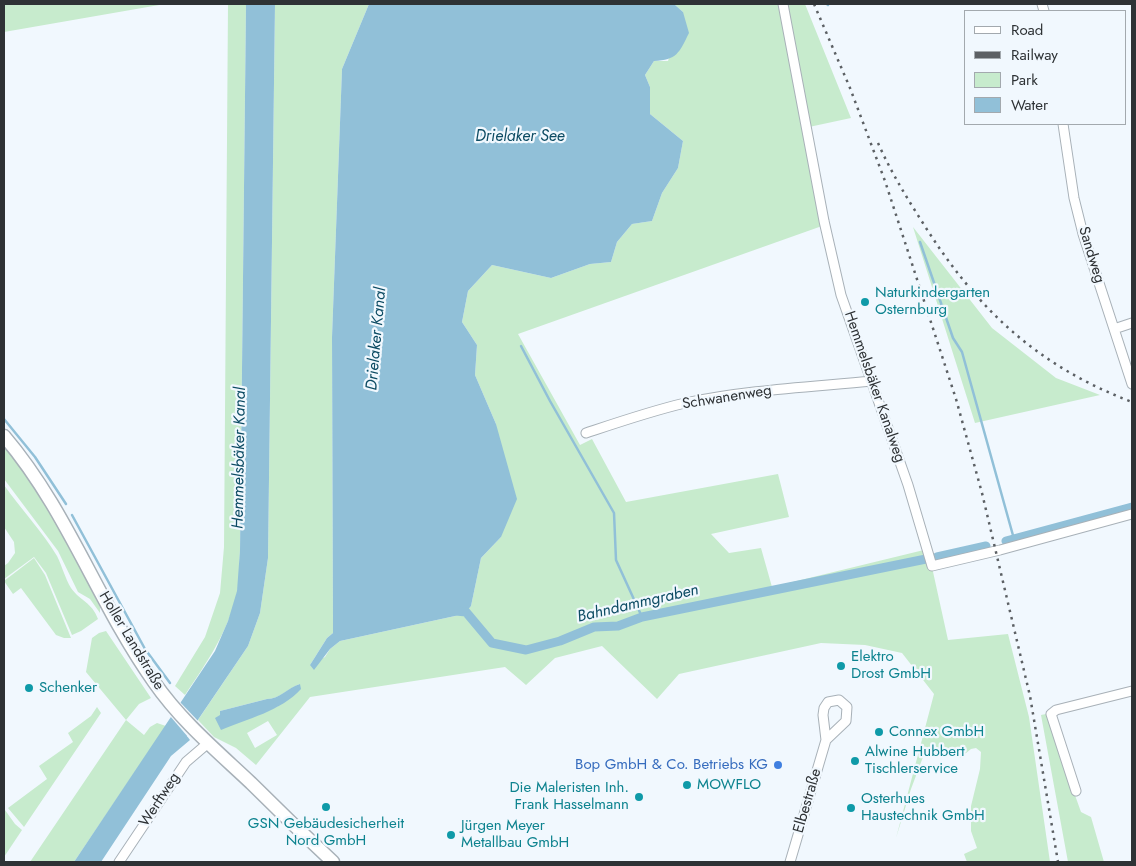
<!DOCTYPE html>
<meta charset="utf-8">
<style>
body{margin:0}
#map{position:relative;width:1136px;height:866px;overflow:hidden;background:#f1f8fe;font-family:Jost,sans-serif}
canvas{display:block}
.frame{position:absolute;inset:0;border:5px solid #2e3235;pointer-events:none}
.legend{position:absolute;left:964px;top:10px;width:162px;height:115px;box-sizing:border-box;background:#f1f8fe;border:1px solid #a3a9ae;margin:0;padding:6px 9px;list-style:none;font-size:15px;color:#2e3235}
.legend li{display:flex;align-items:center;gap:10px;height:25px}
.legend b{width:25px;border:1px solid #a3a9ae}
</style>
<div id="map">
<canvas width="1136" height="866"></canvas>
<div class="frame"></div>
<ul class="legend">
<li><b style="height:6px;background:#fff"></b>Road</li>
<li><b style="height:6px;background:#5c6064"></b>Railway</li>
<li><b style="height:14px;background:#c7ebcd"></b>Park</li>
<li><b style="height:14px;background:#91c0d8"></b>Water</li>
</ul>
</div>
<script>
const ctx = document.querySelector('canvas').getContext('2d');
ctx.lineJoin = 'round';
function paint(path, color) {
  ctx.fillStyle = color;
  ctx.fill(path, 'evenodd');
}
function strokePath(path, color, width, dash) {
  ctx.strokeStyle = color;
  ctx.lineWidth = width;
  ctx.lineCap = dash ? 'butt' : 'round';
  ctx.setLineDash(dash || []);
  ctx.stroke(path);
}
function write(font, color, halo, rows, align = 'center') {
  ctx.font = font + ' Jost,sans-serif';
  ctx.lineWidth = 4.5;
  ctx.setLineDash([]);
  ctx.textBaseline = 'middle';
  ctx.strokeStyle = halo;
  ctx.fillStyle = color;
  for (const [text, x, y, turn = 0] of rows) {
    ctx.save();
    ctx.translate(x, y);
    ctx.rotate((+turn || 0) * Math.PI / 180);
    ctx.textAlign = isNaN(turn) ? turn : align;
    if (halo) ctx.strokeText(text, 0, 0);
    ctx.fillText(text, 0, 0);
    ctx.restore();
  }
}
const green = new Path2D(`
 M4 4H165L4 32Z
 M228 4H246L240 550C239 564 240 579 237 593 228 632 207 662 185 695L175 686 205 637 220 593 224 547Z
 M275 4H369L342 69 332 337 333 633 327 638 310 665 325 657 330 649 340 641 455 616 465 612 471 606 481 558 501 537 496 424 475 375 477 345 462 322 468 291 492 265 551 278 590 264 611 262 617 242 632 224 652 221 662 193 678 168 683 141 650 114V87L645 75 654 61H668L683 12 674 4H779L822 226 518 334 580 445 592 439 626 502 778 474 789 517 711 534 729 553 761 548 772 587 928 549 948 640 1008 634 1029 717 1050 862H967L964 854 977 848 971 831V806L980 769 981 752 976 748 971 749 960 758 935 752 923 757 911 789 896 838 934 694 902 653 865 645 821 643 679 674 657 699 602 646 555 658 526 685 505 667 310 697 256 765 236 748 214 737 198 720 248 646 260 613 268 558ZM300 684 277 707 220 715V711L267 699C280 699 288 688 300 684ZM268 721 277 735 255 748 247 733Z
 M787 4H805L851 118 809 127Z
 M913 227 992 328 1056 378 1100 395 975 423Z
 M4 446C45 491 73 553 100 607V613L90 599 78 592 58 551 4 479Z
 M4 485C21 509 42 531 57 556 62 566 65 578 71 588 80 601 92 602 98 619L81 631 72 635 46 573 34 557 4 579V566L8 563 15 553 14 542 4 527Z
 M34 558 45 575 71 638H64L56 635 21 588 13 594 4 581Z
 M106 631 151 698 139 704 126 720 144 735 150 727 157 723 166 726 74 862H30L126 720 86 672 92 638 99 633Z
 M97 707 101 713 24 827 8 808 47 779 39 766 73 742 68 733 91 716Z
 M1046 714 1081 812 1091 817 1104 862H1068L1041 715Z
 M5 810 15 824 22 830 4 857V811Z`);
const water = new Path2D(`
 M246 4H275L268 558 260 613 248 646 187 736 190 740 171 756 101 862H74L215 651 228 621 237 591 240 550Z
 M369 4H530L531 5 541 4H674L683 12 689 33C679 53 677 60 654 61L645 75 650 87V114L683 141 678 168 662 193 652 221 632 224 617 242 611 262 590 264 551 278 492 265 468 291 462 322 477 345 475 375 496 424 517 499 501 537 481 558 471 606 466 612 455 616 340 641 330 649 314 670 310 665 327 638 333 633 332 337 342 69Z
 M300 684 301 689C281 711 247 719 221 730L215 718 220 715V711L267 699C280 699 287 688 300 684Z`);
const pier = new Path2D(`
 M180 702 200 723 188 737 170 716Z`);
const stream = new Path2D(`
 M827 4 828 5
 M920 242 953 338 962 352 1014 539
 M521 346 550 401 614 513 616 560 642 617
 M4 419 35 457 66 504
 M72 515 145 649 170 683`);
const canal = new Path2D(`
 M1006 541 1132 507
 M937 557 986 546
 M456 611 466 612 492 643 526 650 560 641 594 627 618 626 642 617 926 559`);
const street = new Path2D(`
 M783 4 824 221 841 295 908 485 932 566 1000 550 1132 514
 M1042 4 1044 11
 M1063 124 1074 198 1083 234 1132 384
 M1114 329 1132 323
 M586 433C619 422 651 411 685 403 746 390 810 387 872 381
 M1076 791 1051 714 1056 710 1132 691
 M119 862 186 762 207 744
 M790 862 826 740 823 715 824 708 828 702 839 700 847 707 846 721 826 740`);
const secondary = new Path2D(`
 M4 436C68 511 98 603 154 682 181 721 217 751 251 783 278 810 305 836 333 862`);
const rail = new Path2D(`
 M814 4 850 88 885 181 956 399 982 493 1030 696 1058 862
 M878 143C890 170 905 195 921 220 975 307 1035 365 1132 402`);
const markers = [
 [865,302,5,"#0f9aa8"],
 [841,666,5,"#0f9aa8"],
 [29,688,5,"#0f9aa8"],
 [879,732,5,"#0f9aa8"],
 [855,761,5,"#0f9aa8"],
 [778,765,5,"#3f7fe0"],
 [687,785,5,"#0f9aa8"],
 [639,797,5,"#0f9aa8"],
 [326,807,5,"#0f9aa8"],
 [851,808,5,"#0f9aa8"],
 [451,835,5,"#0f9aa8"]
];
const streetNames = [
 ["Sandweg",1091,255,73],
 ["Hemmelsbäker Kanalweg",874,387,71],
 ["Schwanenweg",727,398,-9],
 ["Holler Landstraße",131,641,59],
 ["Werftweg",160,800,-57],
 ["Elbestraße",808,801,-74]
];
const cultureNames = [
 ["Naturkindergarten",875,293],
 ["Osternburg",875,310],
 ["Elektro",851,657],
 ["Drost GmbH",851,674],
 ["Schenker",39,688],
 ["Connex GmbH",889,732],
 ["Alwine Hubbert",865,752],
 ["Tischlerservice",865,769],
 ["MOWFLO",697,785],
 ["Die Maleristen Inh.",629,788,"right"],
 ["Frank Hasselmann",629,805,"right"],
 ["Osterhues",861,799],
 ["Haustechnik GmbH",861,816],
 ["GSN Gebäudesicherheit",326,824,"center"],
 ["Nord GmbH",326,841,"center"],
 ["Jürgen Meyer",461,826],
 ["Metallbau GmbH",461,843]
];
const shopNames = [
 ["Bop GmbH & Co. Betriebs KG",768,765]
];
const waterNames = [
 ["Drielaker See",520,137],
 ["Drielaker Kanal",377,339,-85],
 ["Hemmelsbäker Kanal",240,458,-89],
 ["Bahndammgraben",638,604,-13]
];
paint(green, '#c7ebcd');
paint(water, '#91c0d8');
paint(pier, '#f1f8fe');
strokePath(stream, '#91c0d8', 2.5);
strokePath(canal, '#91c0d8', 9);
strokePath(street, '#a8b1b8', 11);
strokePath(secondary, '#a8b1b8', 15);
strokePath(street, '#fff', 9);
strokePath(secondary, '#fff', 12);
strokePath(rail, '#5c6064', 2.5, [2.5, 5]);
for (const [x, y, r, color] of markers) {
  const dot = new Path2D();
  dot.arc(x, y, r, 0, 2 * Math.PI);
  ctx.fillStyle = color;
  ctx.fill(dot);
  strokePath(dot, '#f1f8fe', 2);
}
write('15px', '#2e3235', '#f1f8fe', streetNames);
write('15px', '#0d838f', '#f1f8fe', cultureNames, 'left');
write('15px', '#366cbe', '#f1f8fe', shopNames, 'right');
write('italic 16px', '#0c4b63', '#f1f8fe', waterNames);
</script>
